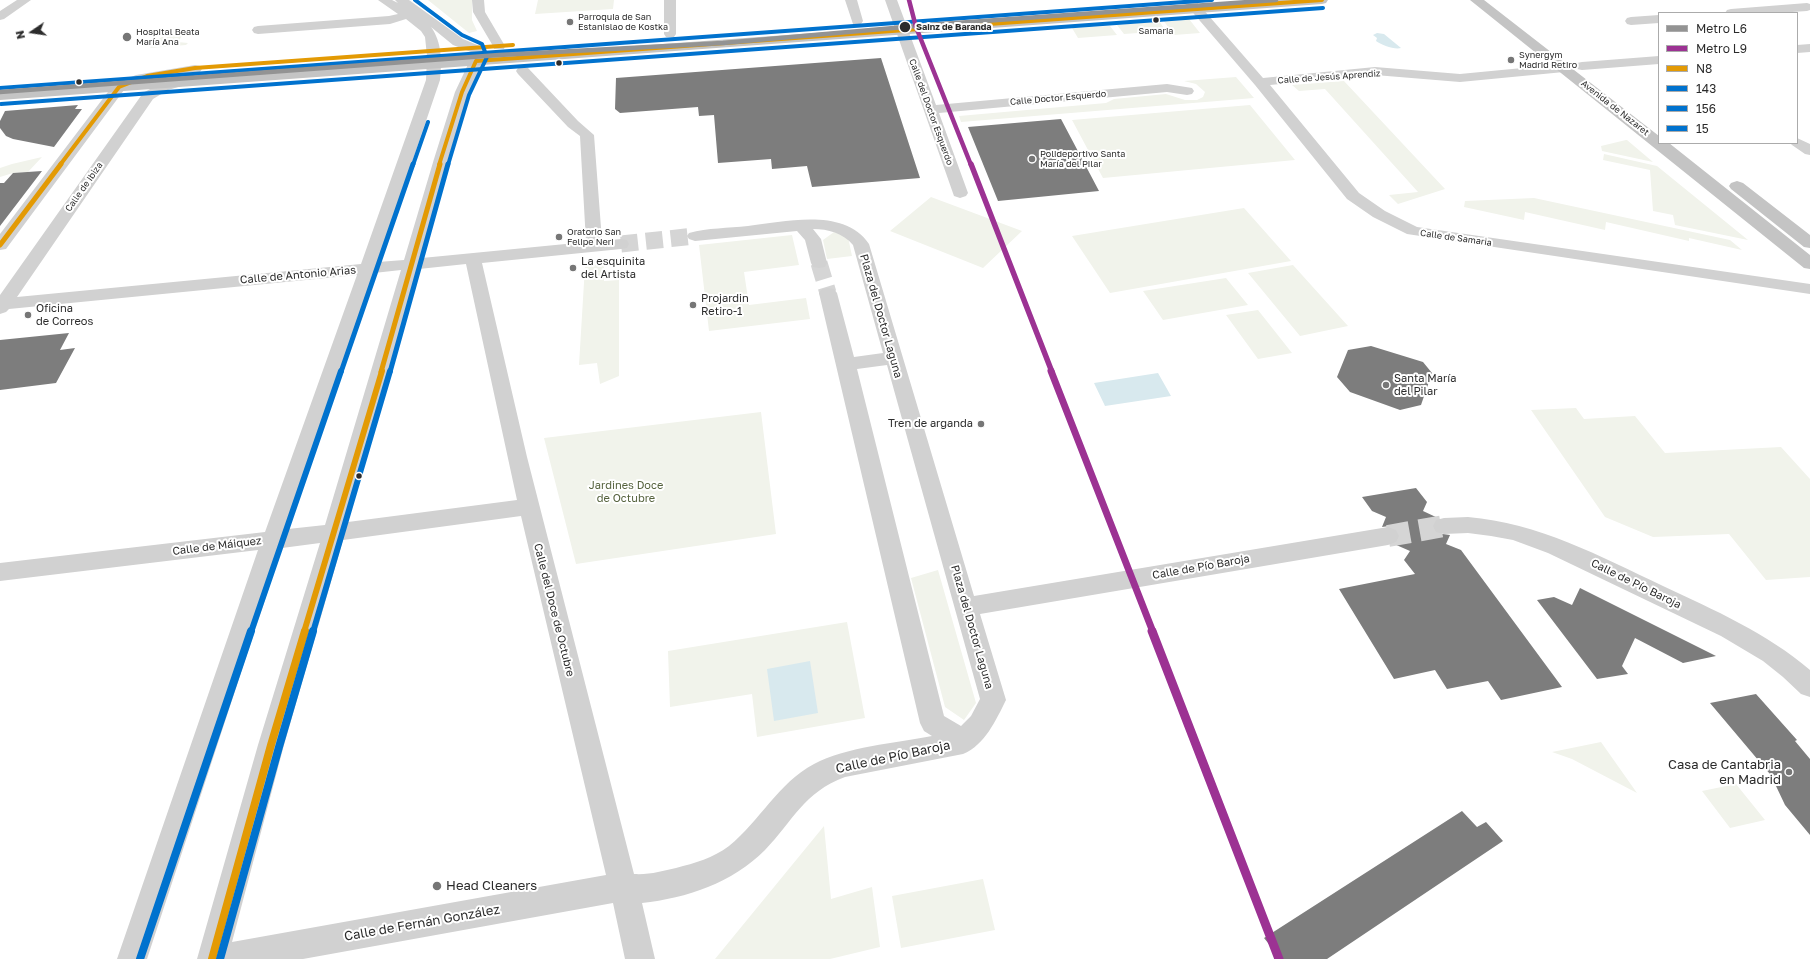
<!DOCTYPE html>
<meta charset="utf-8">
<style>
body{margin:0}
#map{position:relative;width:1810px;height:959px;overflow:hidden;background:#fff;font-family:"Golos Text",sans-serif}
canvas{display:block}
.legend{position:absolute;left:1658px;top:12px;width:140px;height:132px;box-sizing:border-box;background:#fff;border:1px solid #ababab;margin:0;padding:5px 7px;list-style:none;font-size:12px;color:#2c2c2c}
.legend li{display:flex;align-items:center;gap:8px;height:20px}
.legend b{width:20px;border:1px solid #ababab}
.north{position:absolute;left:12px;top:12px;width:40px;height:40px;-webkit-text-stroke:3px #fff;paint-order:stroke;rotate:257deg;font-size:11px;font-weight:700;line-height:16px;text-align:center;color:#2c2c2c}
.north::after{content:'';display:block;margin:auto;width:14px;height:18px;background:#2c2c2c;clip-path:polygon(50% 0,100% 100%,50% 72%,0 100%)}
</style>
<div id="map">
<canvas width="1810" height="959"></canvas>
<ul class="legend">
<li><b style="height:5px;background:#939393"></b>Metro L6</li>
<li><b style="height:5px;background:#9c3293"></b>Metro L9</li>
<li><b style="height:5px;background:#e39a04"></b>N8</li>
<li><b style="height:5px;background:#0072ce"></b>143</li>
<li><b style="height:5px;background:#0072ce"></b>156</li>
<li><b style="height:5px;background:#0072ce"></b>15</li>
</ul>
<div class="north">N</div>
</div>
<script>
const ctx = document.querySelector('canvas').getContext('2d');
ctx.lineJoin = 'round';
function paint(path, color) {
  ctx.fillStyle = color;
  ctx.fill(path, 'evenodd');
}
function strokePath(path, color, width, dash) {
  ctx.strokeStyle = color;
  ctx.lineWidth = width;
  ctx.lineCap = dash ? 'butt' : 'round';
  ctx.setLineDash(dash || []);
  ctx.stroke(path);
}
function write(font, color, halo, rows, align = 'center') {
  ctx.font = font + ' "Golos Text",sans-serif';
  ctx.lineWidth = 4;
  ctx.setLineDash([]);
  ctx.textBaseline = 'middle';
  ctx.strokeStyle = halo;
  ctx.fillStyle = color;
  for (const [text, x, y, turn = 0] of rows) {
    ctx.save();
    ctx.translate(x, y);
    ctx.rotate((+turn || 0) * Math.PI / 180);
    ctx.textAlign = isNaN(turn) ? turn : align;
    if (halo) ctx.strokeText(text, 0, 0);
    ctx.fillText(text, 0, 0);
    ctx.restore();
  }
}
const green = new Path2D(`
 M428 0H472V20L477 31 469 33Z
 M538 0H614L613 9 535 14Z
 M1189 19 1200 33 1174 35 1163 20Z
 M1159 21 1166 31 1124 34 1117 25Z
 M1110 26 1117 35 1078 38 1072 28Z
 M186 29 178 42 188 43 186 45 150 48 157 40 168 33V30Z
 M1236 77 1254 98 961 122 959 116 1106 103 1114 99 1166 94 1185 100H1197L1203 97 1205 92 1196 84 1184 81Z
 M1344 81 1445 189 1398 204 1389 195 1418 192 1325 89 1299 91 1292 85Z
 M1250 105 1295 160 1103 178 1072 120Z
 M1626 140H1627L1653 162 1602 151 1601 146Z
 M1604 154 1657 166 1748 240 1675 225 1673 215 1653 211 1650 170 1603 160Z
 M42 157 28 172 13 173 0 177V168L12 164Z
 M931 197 1022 231 983 268 890 231Z
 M1534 198 1730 240 1742 250 1689 238V241L1606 222 1605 230 1525 212 1524 220 1464 207 1465 201Z
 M1244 208 1291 261 1110 293 1072 236Z
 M834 232 848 237 852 256 827 259 823 240Z
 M792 235 799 265 744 272 749 305 806 298 810 319 709 331 699 245Z
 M604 263V281L619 280V376L600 384 597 363 579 365 585 266Z
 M1293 265 1348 326 1300 336 1248 273Z
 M1226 278 1248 305 1163 320 1143 291Z
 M1258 310 1292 353 1258 359 1226 315Z
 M1576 408 1584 419 1635 416 1665 453 1781 447 1810 479V577L1766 580 1729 534 1653 537 1605 517 1531 410Z
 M761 412 776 534 576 564 544 438Z
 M938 570 976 703 964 720 945 707 911 578Z
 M847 622 865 718 757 737 752 694 670 707 668 651Z
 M1601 742 1637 793 1572 759 1552 752Z
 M1736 784 1765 820 1730 828 1702 791Z
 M824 826 831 899 872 887 880 947 830 959H715Z
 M983 879 995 930 901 948 892 896Z`);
const water = new Path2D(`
 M1377 33 1384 34 1401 48C1395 50 1381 45 1376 41L1377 38 1373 35Z
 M1158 373 1171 396 1105 406 1094 383Z
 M810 661 818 713 774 721 767 669Z`);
const building = new Path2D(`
 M881 58 920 178 812 187 807 166 772 169 771 159 718 163 714 115 699 116 698 107 620 113 615 109 616 78Z
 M78 105 75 109H82L54 147 13 139 6 136 0 128V121L5 111Z
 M1061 119 1099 191 998 201 968 127Z
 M42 171 0 226V183H4L13 173Z
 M69 333 60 350 75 348 56 383 0 390V340Z
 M1371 346 1423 362 1432 373 1421 405 1400 410 1350 392 1337 377 1348 350Z
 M1416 488 1427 502 1423 511 1438 518 1435 519 1432 525 1435 533 1450 535 1446 544 1461 550 1562 687 1501 700 1488 681 1447 689 1435 670 1394 679 1339 589 1415 574 1404 560 1410 551 1394 544 1397 543 1400 537 1397 529 1389 526 1382 527 1386 517 1372 511 1362 497Z
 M1580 588 1716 656 1683 663 1635 638 1622 666 1628 674 1597 679 1537 600 1554 597 1572 605Z
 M1756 694 1797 740 1795 741 1810 759V835L1785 805 1776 786H1780L1710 703Z
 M1462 811 1477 827 1486 822 1503 841 1327 959H1281L1264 938Z`);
const minorTunnelFar1 = new Path2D(`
 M621 244 695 236
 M819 263 828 293`);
const minorTunnel = new Path2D(`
 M1388 536 1444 526`);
const minor = new Path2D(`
 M17 0H31L4 19 0 20V11Z
 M378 0H392L398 3 395 0H409L463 39 482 47 486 56 469 92 448 159 422 258 586 242 580 136 568 127 518 74 516 71 518 68H528L578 121 594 135 602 241 621 239 627 240 629 244 627 248 621 249 482 263 527 457 634 874C649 875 663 871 676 868 695 863 713 858 729 846 760 821 778 783 814 764 845 747 896 743 932 736L924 731 920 723 819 293 822 289 828 288 834 289 837 293 854 357 883 353 853 245C843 233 828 229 813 229L821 239 827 263 825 267 819 268 813 267 811 263 805 240 797 231 695 241 689 239 687 236 689 233C708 228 728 228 748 226 785 222 844 207 869 244L974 596 1388 527 1396 530 1399 536 1396 542 1388 545 980 614 1006 700C996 720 985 745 963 754L845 777C804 792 793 821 765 850 732 883 687 898 642 903L655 959H625L613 903 303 959H197L258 745 320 543 282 548 147 959H117L258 550 0 581V563L265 532 357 275 9 309 6 312 0 314V295L143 93C155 86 171 76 185 79L187 82 185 85 168 90 153 99 17 297 361 264 426 80 427 56 425 37 421 31 406 19 390 24 258 34 254 33 252 30 254 27 258 26 389 16 398 14ZM431 27 453 45 471 52 472 56 455 92 434 159 404 260 378 262 440 80C442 62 442 42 431 27ZM466 264 517 500 348 522 419 269ZM401 270 325 525 288 529 374 273ZM887 365 980 699 971 716 961 726 944 716 857 369ZM521 516 606 875 232 942 284 745 343 540Z
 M472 0H484L485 12 505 46 504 49H494L493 46 473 12Z
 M664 0H676V34L674 37H666L664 34Z
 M845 0H857L863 21 861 24H853Z
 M885 0H897L936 105 1167 84 1192 88 1194 91 1192 94 1187 95 1167 92 939 113 968 193 966 196 960 198 954 196Z
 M1182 0H1195L1263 78 1375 67 1460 74 1564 64 1569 65 1571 68 1569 71 1564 72 1460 82 1375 75 1270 85 1359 193 1385 211 1417 227 1810 284V294L1407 234 1373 217 1347 199 1255 85Z
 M1807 3 1810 4V10L1807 11 1777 13H1725L1727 10 1731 9Z
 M1659 15V23L1631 25 1627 24 1625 21 1627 18 1631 17Z
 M1810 44V52L1797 53V45Z
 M1659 56V64L1582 70 1577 69 1575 66 1577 63 1582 62Z
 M195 65 200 66 202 69 200 72 140 82 124 90 6 249 0 250V234L114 84 136 75Z
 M1797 138 1810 144V155L1805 154 1792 145 1790 143H1797Z
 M1468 517C1538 523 1600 556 1663 586 1714 610 1767 633 1810 670V697L1801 694 1783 677 1763 661 1721 636 1548 553 1513 540 1491 536 1468 533 1444 534 1436 532 1433 526 1436 520 1444 518Z`);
const major = new Path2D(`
 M1270 0H1328L1326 3 1322 4 0 100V92Z
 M1470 0H1484L1659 136V143H1669L1810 255V269L1804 268Z
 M1737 181 1743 183 1810 235V248L1804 247 1731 189 1729 186 1731 183Z`);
const bus1Far3 = new Path2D(`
 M60 165 119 87 147 76 195 68 513 45
 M439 165 462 92 476 61 1322 0`);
const bus1Far2 = new Path2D(`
 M0 245 61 164
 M381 372 440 164`);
const bus1Far1 = new Path2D(`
 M304 632 382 371`);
const bus1 = new Path2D(`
 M212 959 271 745 305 631`);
const bus2 = new Path2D(`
 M1 104 1323 8`);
const bus3 = new Path2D(`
 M0 88 1212 0`);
const bus4Far3 = new Path2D(`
 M415 0 462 35 482 44 487 57 469 95 448 165
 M413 165 428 122`);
const bus4Far2 = new Path2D(`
 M341 372 413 164
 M390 372 448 164`);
const bus4Far1 = new Path2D(`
 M251 632 341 371
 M313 632 390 371`);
const bus4 = new Path2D(`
 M140 959 251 631
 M220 959 279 747 313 631`);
const metro1 = new Path2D(`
 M0 92 499 55 723 43 928 25 1276 0`);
const metro2Far3 = new Path2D(`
 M909 0 916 27 971 165`);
const metro2Far2 = new Path2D(`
 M971 164 1052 372`);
const metro2Far1 = new Path2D(`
 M1051 371 1153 632`);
const metro2 = new Path2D(`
 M1152 631 1279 959`);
const markers = [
 [1156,20,3.5,"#2c2c2c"],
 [570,22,4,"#767676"],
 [905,27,6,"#2c2c2c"],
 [127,37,5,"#767676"],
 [1511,60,4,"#767676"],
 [559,63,3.5,"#2c2c2c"],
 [79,82,3.5,"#2c2c2c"],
 [1032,159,4,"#767676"],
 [559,237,4,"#767676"],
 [573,268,4,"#767676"],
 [693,305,4,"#767676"],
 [28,315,4,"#767676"],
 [1386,385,4,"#767676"],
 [981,424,4,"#767676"],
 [359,476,3.5,"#2c2c2c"],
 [1789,772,4,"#767676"],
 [437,886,5,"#767676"]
];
const farPoinames = [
 ["Parroquia de San",578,17],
 ["Estanislao de Kostka",578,27],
 ["Hospital Beata",136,32],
 ["María Ana",136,42],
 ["Synergym",1519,55],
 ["Madrid Retiro",1519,65],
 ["Polideportivo Santa",1040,154],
 ["María del Pilar",1040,164],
 ["Oratorio San",567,232],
 ["Felipe Neri",567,242]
];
const farStopnames = [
 ["Sainz de Baranda",916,27]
];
const farBusnames = [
 ["Samaria",1156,31]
];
const farStreetnames = [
 ["Calle de Jesús Aprendiz",1329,77,-4],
 ["Calle Doctor Esquerdo",1058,98,-5],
 ["Avenida de Nazaret",1615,108,38],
 ["Calle del Doctor Esquerdo",931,112,70],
 ["Calle de Ibiza",84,187,-55],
 ["Calle de Samaria",1456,238,8]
];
const poiNames = [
 ["La esquinita",581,262],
 ["del Artista",581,275],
 ["Projardin",701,299],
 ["Retiro-1",701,312],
 ["Oficina",36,309],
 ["de Correos",36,322],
 ["Santa María",1394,379],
 ["del Pilar",1394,392],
 ["Tren de arganda",973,424,"right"]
];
const streetNames = [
 ["Calle de Antonio Arias",298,275,-5],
 ["Plaza del Doctor Laguna",881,316,74],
 ["Calle de Máiquez",217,546,-7],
 ["Calle de Pío Baroja",1201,567,-10],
 ["Calle de Pío Baroja",1636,584,26],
 ["Calle del Doce de Octubre",554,610,76],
 ["Plaza del Doctor Laguna",972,627,74]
];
const parkNames = [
 ["Jardines Doce",626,486],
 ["de Octubre",626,499]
];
const nearStreetnames = [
 ["Calle de Pío Baroja",893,757,-12],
 ["Calle de Fernán González",422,923,-10]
];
const nearPoinames = [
 ["Casa de Cantabria",1781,765],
 ["en Madrid",1781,780],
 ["Head Cleaners",446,886,"left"]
];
paint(green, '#f1f3eb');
paint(water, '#d8e9ee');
paint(building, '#7d7d7d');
strokePath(minorTunnelFar1, '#d5d5d5', 17, [17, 8]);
strokePath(minorTunnel, '#d5d5d5', 22, [22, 10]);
paint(minor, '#d1d1d1');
paint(major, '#c4c4c4');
strokePath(bus1Far3, '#e39a04', 4);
strokePath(bus1Far2, '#e39a04', 5);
strokePath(bus1Far1, '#e39a04', 6);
strokePath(bus1, '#e39a04', 8);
strokePath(bus2, '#0072ce', 4);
strokePath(bus3, '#0072ce', 4);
strokePath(bus4Far3, '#0072ce', 4);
strokePath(bus4Far2, '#0072ce', 5);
strokePath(bus4Far1, '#0072ce', 6);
strokePath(bus4, '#0072ce', 8);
strokePath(metro1, '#939393', 4.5);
strokePath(metro2Far3, '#9c3293', 4.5);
strokePath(metro2Far2, '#9c3293', 5.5);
strokePath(metro2Far1, '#9c3293', 7);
strokePath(metro2, '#9c3293', 9);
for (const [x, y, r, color] of markers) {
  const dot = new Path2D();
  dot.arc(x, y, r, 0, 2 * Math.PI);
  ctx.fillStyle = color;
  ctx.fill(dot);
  strokePath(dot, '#fff', 1.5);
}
write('9px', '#2c2c2c', '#fff', farPoinames, 'left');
write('bold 9px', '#2c2c2c', '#fff', farStopnames, 'left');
write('9px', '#2c2c2c', '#fff', farBusnames);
write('9px', '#2c2c2c', '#fff', farStreetnames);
write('11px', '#2c2c2c', '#fff', poiNames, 'left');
write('11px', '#2c2c2c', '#fff', streetNames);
write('11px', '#56633e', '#fff', parkNames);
write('13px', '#2c2c2c', '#fff', nearStreetnames);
write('13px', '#2c2c2c', '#fff', nearPoinames, 'right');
</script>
